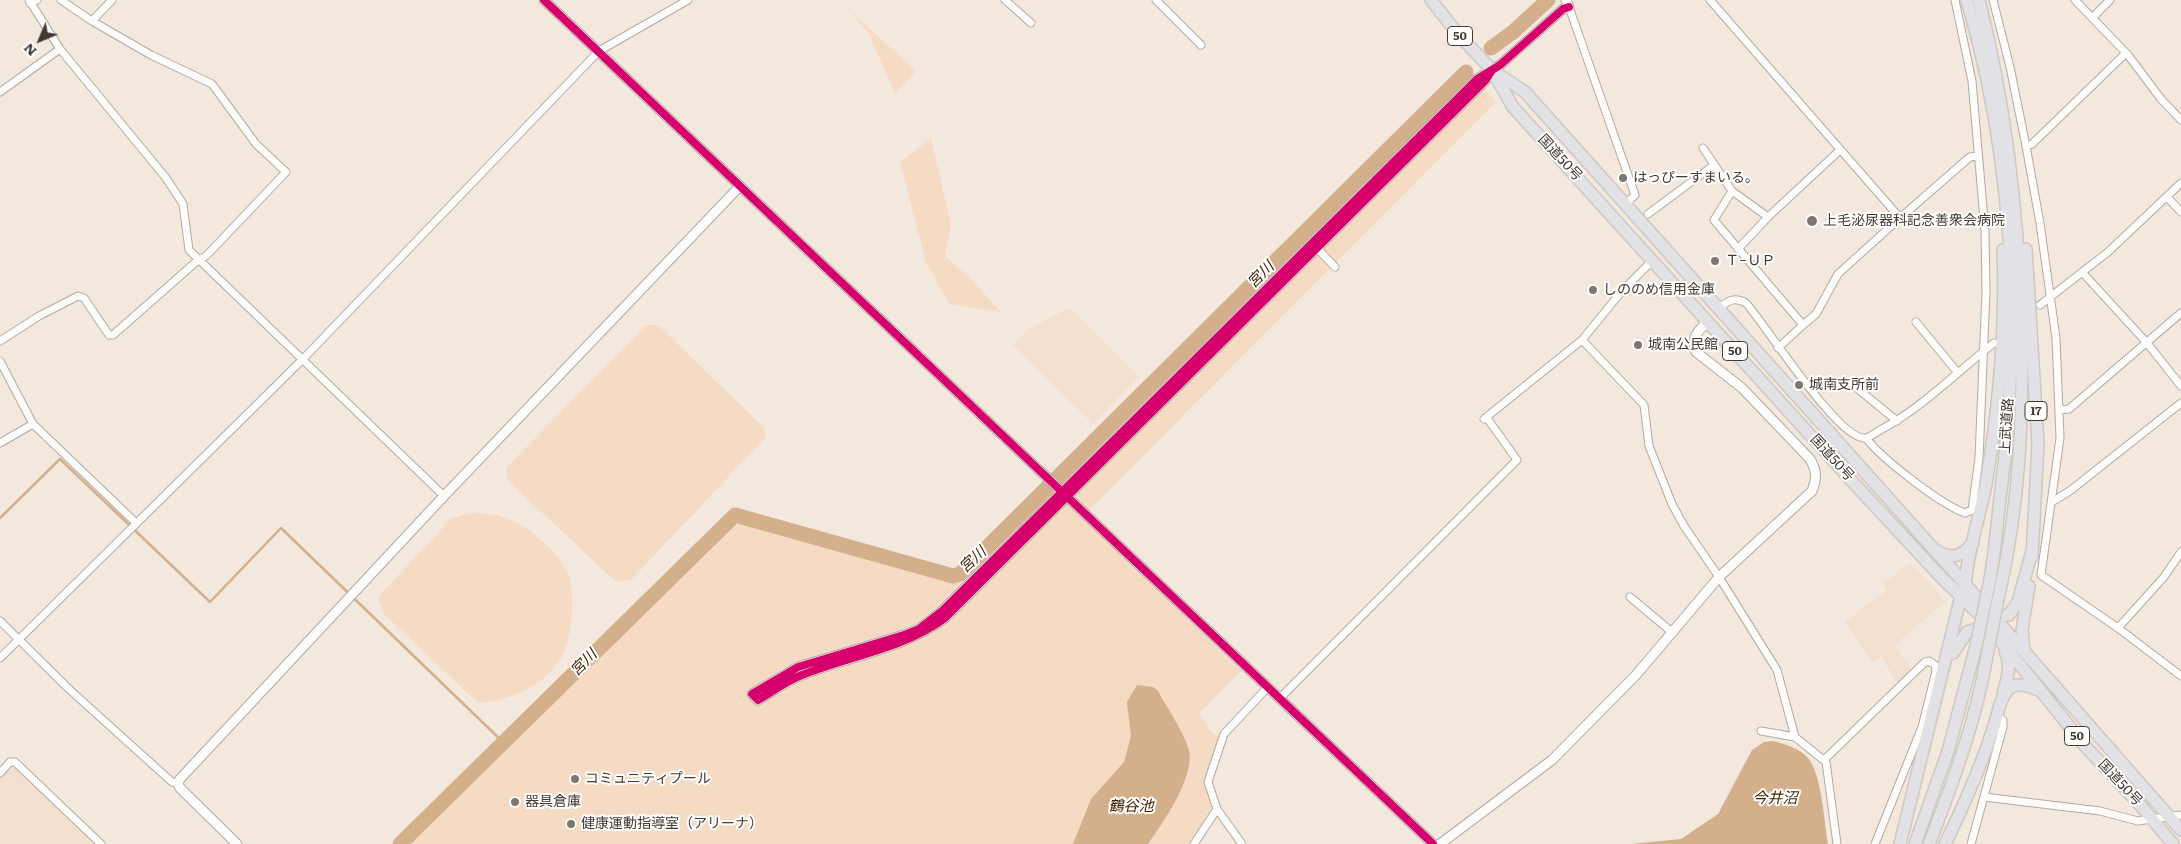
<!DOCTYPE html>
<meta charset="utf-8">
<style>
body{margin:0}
#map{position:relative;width:2181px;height:844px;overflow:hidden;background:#f3e8dd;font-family:Literata,serif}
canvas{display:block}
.north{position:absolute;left:15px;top:15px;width:50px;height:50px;-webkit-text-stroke:4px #fff;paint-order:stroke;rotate:225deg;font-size:14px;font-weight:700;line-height:20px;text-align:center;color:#413932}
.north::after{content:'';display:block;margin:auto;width:18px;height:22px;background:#413932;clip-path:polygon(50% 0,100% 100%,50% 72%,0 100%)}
</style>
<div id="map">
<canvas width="2181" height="844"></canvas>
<div class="north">N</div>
</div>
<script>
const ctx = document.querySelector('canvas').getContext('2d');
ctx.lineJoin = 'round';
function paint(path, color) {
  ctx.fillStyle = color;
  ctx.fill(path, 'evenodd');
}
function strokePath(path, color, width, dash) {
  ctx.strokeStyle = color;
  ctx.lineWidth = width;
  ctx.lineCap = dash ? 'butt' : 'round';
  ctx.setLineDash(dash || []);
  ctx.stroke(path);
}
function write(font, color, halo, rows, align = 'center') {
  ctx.font = font + ' Literata,"Noto Sans JP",serif';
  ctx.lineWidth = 4;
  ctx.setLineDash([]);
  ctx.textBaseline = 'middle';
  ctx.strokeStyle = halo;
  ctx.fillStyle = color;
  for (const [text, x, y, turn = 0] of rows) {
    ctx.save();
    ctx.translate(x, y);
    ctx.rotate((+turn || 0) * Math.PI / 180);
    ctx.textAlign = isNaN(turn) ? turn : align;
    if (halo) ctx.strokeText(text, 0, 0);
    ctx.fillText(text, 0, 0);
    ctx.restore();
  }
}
const built = new Path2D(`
 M1070 308 1139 377 1093 424 1013 345 1026 332 1041 322Z
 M1910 563 1945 601 1894 646 1913 670 1898 685 1881 656 1872 662 1845 622 1887 590 1883 584Z
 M11 764H14L98 844H0V776Z`);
const green = new Path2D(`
 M847 8 916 71 895 94 868 32Z
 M1470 74 1496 102 1082 517 1241 671 1199 714 1214 735 1220 736 1206 781 1212 806 1191 844H408L737 517 960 582Z
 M931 138 951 225 945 256 968 276 1001 312 949 304 926 262 900 163Z
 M646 325H658L764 428 765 438 631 580 615 581 508 481 506 468Z
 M473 513C482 514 492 514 500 516 525 523 559 550 568 574 576 596 572 642 560 660 540 689 510 700 478 703L384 614 378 597 452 518Z`);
const water = new Path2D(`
 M1137 685 1153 687 1158 691C1167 708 1184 732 1189 750 1195 777 1163 823 1148 844H1073L1091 799 1124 762 1131 736 1127 702Z
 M1773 741C1785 744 1799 748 1808 758 1822 775 1824 822 1828 844H1631L1681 839 1718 814 1752 750 1764 742Z`);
const stream = new Path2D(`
 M0 518 60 459 210 602 281 528 504 743`);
const river = new Path2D(`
 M1491 48 1513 32 1548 0
 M400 844 735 515 953 576 960 574 1466 72`);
const minor = new Path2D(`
 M29 0 60 49 166 178 183 204 189 250 444 496
 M1005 0 1031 23
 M1156 0 1201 45
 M1710 0 1900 218 1838 274 1816 314 1803 325 1714 220 1732 191 1768 217
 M1993 0 2010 67 2026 146 2040 223 2056 338 2060 438 2041 575 2118 628 2181 676
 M2075 0 2128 55 2161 99 2181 120
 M30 3 37 0
 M1569 7 1635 195 1625 205
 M2092 18 2110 0
 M92 21 112 0
 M0 92 60 49
 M2026 146 2032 144 2126 53
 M1703 148 1732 191
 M2167 197 2181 212
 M1648 214 1714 165
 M1900 218 1963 163 1970 157 1977 156
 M1315 246 1335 267
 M1738 249 1768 217 1840 150
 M2082 272 2147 343 2181 386
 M2040 305 2108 252 2181 183
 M1719 308C1729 300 1735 297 1746 303 1765 324 1840 443 1866 438 1871 437 1878 431 1882 429 1923 407 1958 371 1994 343
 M1916 322 1958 373
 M1582 340 1644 405 1649 446 1672 504 1684 526 1719 577 1777 670 1795 737 1826 762 1837 844
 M0 341 39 316 78 296 84 298 109 335H113L197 261 207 255 286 172 256 144 212 84 151 55 92 21 61 0
 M1778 348 1803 325
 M0 361 33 424 135 522
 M1852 384 1897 421
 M2060 410 2069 409 2181 313
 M1484 419 1582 340 1622 291 1653 260
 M1866 438C1882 459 1940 504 1965 513L1972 510 1979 458 1986 292 1985 231 1972 81 1955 0
 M0 443 33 424
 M2052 502 2071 490 2181 403
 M1630 597 1673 633
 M0 621 70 690 172 782 178 783
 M2118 628 2164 577 2181 552
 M0 658 302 360 599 51 688 0
 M1280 698 1517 460 1487 418
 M1761 731 1795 737
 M1824 760 1925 662 1929 661 1935 665 1936 671 1922 727 1875 844
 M0 773 10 762H15L101 844
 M1984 797 2100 811 2138 821 2181 815
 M1194 844 1217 809
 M1242 844 1217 809 1208 782 1224 734 1268 687
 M1971 844 2003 727V720L1997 717`);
const tertiary = new Path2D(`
 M544 0 1433 844
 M1492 70 1485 81 945 618C903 649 850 656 802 675 786 681 772 692 758 700L752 694 798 667 904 635 919 629 941 612 1476 80 1500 65 1563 9 1569 7 1566 0
 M237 844 180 788 178 783 180 779 444 496 740 186
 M1440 844 1552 760 1636 675 1719 577 1812 491C1817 478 1817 471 1810 459L1742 388 1696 352C1690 338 1699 330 1708 321`);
const trunk = new Path2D(`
 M1431 0 1458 34 1492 70 1525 92 1965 584 2181 830
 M1967 0C2015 165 2022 337 1999 507 1996 534 1994 562 1988 589
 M1979 0C2006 106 2018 209 2021 318 2024 413 2020 506 1998 599
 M1493 72 1513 107 1850 479 1941 577 1980 615 2085 746 2141 806 2173 844
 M2026 249 2038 444 2032 557
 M1937 551C1952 560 1962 556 1973 543
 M1966 588C1963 568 1982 508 1986 484 1999 407 2006 328 2003 250
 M1990 617 2009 615 2018 602 2032 551
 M2024 650 2022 630 2029 586
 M1953 653 1967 632 1989 625
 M2003 694C2007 680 2012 665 2005 651
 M1900 844 1961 596
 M1915 844 1948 751 1976 646
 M1929 844C1953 783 1976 720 1987 656
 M1945 844C1965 803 1983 763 1996 719 1999 709 2001 696 2010 688 2017 682 2031 686 2038 690`);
const trunkBridge = new Path2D(`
 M1976 646 1988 589
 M1987 656 1998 599`);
const cycleway = new Path2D(`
 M544 0 1433 844
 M1492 70 1485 81 945 618C903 649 850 656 802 675 786 681 772 692 758 700L752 694 798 667 904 635 919 629 941 612 1476 80 1500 65 1563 9 1569 7`);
const markers = [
 [1623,178,5,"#7f766e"],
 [1812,221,6,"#7f766e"],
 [1715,261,5,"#7f766e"],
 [1593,290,5,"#7f766e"],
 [1638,345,5,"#7f766e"],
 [1799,385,5,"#7f766e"],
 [575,779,5,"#7f766e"],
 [515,802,5,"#7f766e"],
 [571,824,5,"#7f766e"]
];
const shields = [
 [1460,36,25],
 [1735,351,25],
 [2036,411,22],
 [2077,736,25]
];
const shieldNames = [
 ["50",1460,36],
 ["50",1735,351],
 ["17",2036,411],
 ["50",2077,736]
];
const streetNames = [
 ["国道50号",1560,158,47],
 ["上武道路",2007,426,-86],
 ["国道50号",1832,458,48],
 ["国道50号",2120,783,47]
];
const poiNames = [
 ["はっぴーすまいる。",1633,178],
 ["上毛泌尿器科記念善衆会病院",1823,221],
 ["Ｔ−ＵＰ",1725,261],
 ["しののめ信用金庫",1603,290],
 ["城南公民館",1648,345],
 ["城南支所前",1809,385],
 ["コミュニティプール",585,779],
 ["器具倉庫",525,802],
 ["健康運動指導室（アリーナ）",581,824]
];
const waterNames = [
 ["宮川",1261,275,-45],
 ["宮川",973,560,-43],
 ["宮川",584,663,-45],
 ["今井沼",1775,799],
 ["鶴谷池",1131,807]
];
paint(built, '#f2dfce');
paint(green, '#f5dbc3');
paint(water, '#d3af8b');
strokePath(stream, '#d3af8b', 2.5);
strokePath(river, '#d3af8b', 15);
strokePath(minor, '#b2aaa2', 9);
strokePath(tertiary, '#b2aaa2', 11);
strokePath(trunk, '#cec8c2', 14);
strokePath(minor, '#fdfcfa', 7);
strokePath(tertiary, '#fdfcfa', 9);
strokePath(trunk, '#e2e1e6', 11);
strokePath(trunkBridge, '#cec8c2', 14, []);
strokePath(trunkBridge, '#e2e1e6', 11);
strokePath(cycleway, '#d6006c', 8);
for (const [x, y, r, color] of markers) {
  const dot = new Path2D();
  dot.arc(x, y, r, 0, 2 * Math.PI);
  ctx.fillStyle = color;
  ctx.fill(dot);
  strokePath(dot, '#fff', 2);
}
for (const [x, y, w] of shields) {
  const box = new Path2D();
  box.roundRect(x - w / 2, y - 9.5, w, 19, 4);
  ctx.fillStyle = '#fff';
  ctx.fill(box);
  strokePath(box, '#413932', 1);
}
write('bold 12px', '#413932', null, shieldNames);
write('14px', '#413932', '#fff', streetNames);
write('14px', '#413932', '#fff', poiNames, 'left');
write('italic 15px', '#422300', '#fff', waterNames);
</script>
